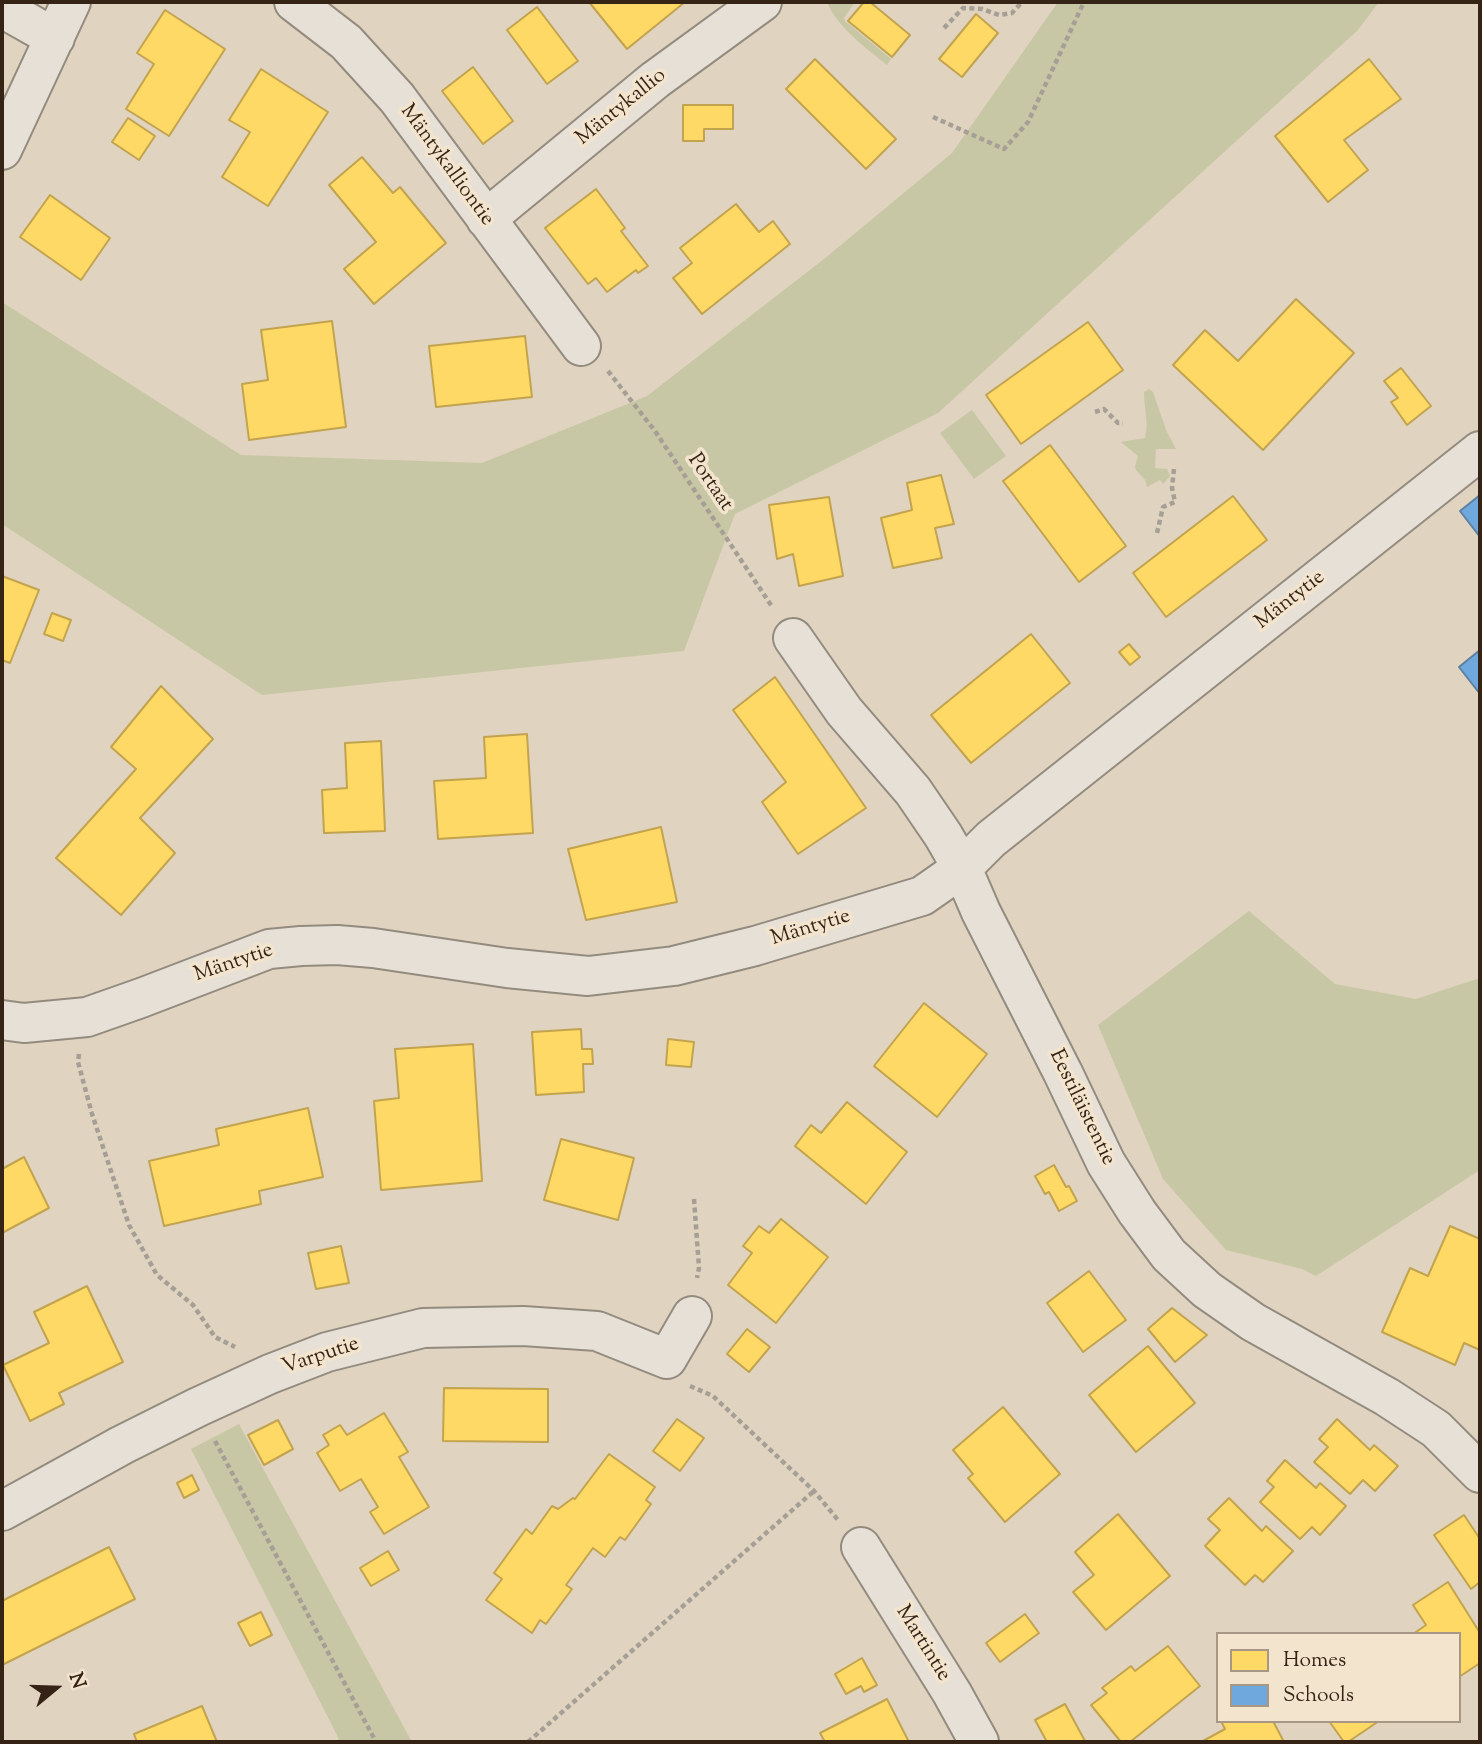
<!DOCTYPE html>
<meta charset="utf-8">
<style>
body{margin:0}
#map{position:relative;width:1482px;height:1744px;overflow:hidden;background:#e0d3c0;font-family:"Sorts Mill Goudy",serif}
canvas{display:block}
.frame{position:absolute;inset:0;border:4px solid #352415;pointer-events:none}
.legend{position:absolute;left:1216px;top:1632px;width:245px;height:91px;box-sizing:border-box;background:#f3e4ce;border:2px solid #a79784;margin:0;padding:9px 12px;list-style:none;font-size:21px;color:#352415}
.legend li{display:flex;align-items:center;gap:14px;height:35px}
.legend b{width:35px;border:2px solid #a79784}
.north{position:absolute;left:21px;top:1653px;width:70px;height:70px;-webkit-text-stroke:5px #f3e4ce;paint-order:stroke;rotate:71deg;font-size:19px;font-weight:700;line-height:28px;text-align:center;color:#352415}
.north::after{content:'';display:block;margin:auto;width:24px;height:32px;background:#352415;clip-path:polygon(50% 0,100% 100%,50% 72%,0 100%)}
</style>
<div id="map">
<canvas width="1482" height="1744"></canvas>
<div class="frame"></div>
<ul class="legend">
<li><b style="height:19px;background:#ffd966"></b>Homes</li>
<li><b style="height:19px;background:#6fa8dc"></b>Schools</li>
</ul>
<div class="north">N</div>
</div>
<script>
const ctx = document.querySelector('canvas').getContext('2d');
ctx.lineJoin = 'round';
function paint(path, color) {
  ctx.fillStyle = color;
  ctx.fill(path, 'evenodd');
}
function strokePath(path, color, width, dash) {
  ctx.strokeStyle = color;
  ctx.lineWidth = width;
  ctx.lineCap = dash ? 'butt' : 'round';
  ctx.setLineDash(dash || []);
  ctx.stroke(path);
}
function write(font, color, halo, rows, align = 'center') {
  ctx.font = font + ' "Sorts Mill Goudy",serif';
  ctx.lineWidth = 7;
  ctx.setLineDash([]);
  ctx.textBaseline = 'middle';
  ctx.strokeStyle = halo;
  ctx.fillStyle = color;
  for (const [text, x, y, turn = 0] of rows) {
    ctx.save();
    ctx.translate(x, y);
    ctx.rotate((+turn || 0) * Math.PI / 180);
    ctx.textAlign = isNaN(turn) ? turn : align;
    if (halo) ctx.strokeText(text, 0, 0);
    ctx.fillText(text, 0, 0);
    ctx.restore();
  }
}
const green = new Path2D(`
 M827 2H855L844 18 845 21 891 59 887 65C866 48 837 27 827 2Z
 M1058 2H1379L1358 30 938 413 735 514 684 651 262 695 2 524V302L241 455 482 463 647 396 824 259 952 153Z
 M1149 389 1153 392 1166 430 1176 449H1156L1155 468 1167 469 1170 476 1163 484 1160 480 1147 487 1145 480 1136 470 1135 466 1138 456 1121 442 1145 438C1149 423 1144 408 1144 392Z
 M972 410 1006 456 974 479 940 433Z
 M1249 911 1335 984 1416 999 1480 978V1170L1316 1276 1302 1269 1226 1250 1163 1179 1098 1025Z
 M239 1424 260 1463 412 1742H334L339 1739 191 1449Z`);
const homes = new Path2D(`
 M589 2H685L627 49Z
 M864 2H870L910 35 892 57 848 21Z
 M537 7 578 61 547 84 507 30Z
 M165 10 225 49 169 136 126 109 154 64 137 53Z
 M976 14 998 33 962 77 939 59Z
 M815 59 896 139 866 169 786 89Z
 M1369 59 1401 99 1344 140 1368 170 1328 202 1275 136Z
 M473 67 513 121 483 144 442 91Z
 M261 69 328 112 268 206 222 177 250 132 229 120Z
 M683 105H733V129H704V141H683Z
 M128 118 155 136 139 160 112 142Z
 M362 157 393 193 400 187 446 243 374 304 344 269 376 242 329 185Z
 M596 189 625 228 621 231 648 266 638 273 636 270 607 292 596 278 588 284 545 228Z
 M50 195 110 238 81 280 20 237Z
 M736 204 759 232 773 221 790 244 702 314 673 278 692 263 680 248Z
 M1296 299 1354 353 1263 450 1173 365 1205 330 1238 361Z
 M332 321 346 427 249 440 242 384 268 380 261 330Z
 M1088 322 1123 370 1021 444 986 395Z
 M525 336 532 397 436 407 429 346Z
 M1401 368 1431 406 1407 425 1391 402 1398 398 1384 381Z
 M1050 445 1126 546 1079 582 1003 481Z
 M941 475 954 524 935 528 942 558 893 568 881 518 912 510 907 483Z
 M1233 496 1267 540 1166 617 1133 573Z
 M829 497 843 576 799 586 793 554 777 559 769 505Z
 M2 576 39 590 10 663 2 660Z
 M52 613 71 620 63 641 44 634Z
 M1031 634 1070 683 971 763 931 715Z
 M1129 644 1140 657 1130 665 1119 652Z
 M775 677 866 808 798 854 762 802 786 782 733 710Z
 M161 686 213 739 140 818 175 853 121 915 56 858 136 769 111 747Z
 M527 734 533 833 438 839 434 781 486 778 484 737Z
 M381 741 385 831 324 833 322 790 347 788 345 743Z
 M661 827 677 902 586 920 568 849Z
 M924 1003 987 1054 937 1117 874 1066Z
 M581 1029 582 1049H592L593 1064H583L584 1092 536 1095 532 1032Z
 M668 1039 694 1042 691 1067 666 1065Z
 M473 1044 482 1181 381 1190 374 1101 399 1098 395 1049Z
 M847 1102 907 1152 866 1204 795 1146 811 1125 821 1133Z
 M308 1108 323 1177 259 1191 261 1204 164 1226 149 1161 219 1145 216 1129Z
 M561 1139 634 1158 618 1220 544 1200Z
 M24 1157 49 1208 2 1233V1169Z
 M1054 1165 1066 1187 1069 1186 1077 1201 1059 1211 1049 1192 1045 1194 1035 1176Z
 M781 1219 828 1257 776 1323 728 1285 752 1253 743 1246 759 1226 769 1233Z
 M1450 1226 1480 1239V1350L1464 1343 1455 1365 1382 1332 1410 1268 1428 1276Z
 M341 1246 349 1283 316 1289 308 1253Z
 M1089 1271 1126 1320 1083 1352 1047 1303Z
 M87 1286 123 1362 59 1393 64 1404 30 1421 3 1365 49 1343 34 1312Z
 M1172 1308 1207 1335 1175 1362 1148 1329Z
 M747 1329 770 1347 749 1372 727 1354Z
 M1148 1346 1195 1403 1136 1452 1089 1395Z
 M444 1388 548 1389V1442L443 1441Z
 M1003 1407 1060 1474 1005 1522 968 1478 973 1474 953 1450Z
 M384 1413 408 1452 399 1457 429 1507 384 1534 370 1512 378 1507 361 1479 340 1491 317 1453 329 1445 323 1435 340 1425 347 1435Z
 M677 1419 704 1438 680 1471 653 1451Z
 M1337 1419 1370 1450 1374 1445 1398 1466 1375 1491 1363 1480 1350 1494 1314 1462 1328 1447 1319 1439Z
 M278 1420 293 1449 264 1465 248 1435Z
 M609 1454 655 1487 646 1500 651 1504 625 1540 620 1537 605 1557 593 1548 566 1585 572 1589 546 1624 540 1620 532 1633 486 1600 502 1579 494 1573 526 1529 532 1534 552 1506 558 1509 573 1498 575 1499Z
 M1285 1460 1316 1488 1320 1483 1346 1506 1320 1535 1312 1527 1300 1539 1260 1502 1274 1487 1267 1481Z
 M192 1475 199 1490 184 1498 177 1483Z
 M1229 1498 1262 1531 1266 1526 1293 1551 1263 1582 1255 1575 1245 1585 1205 1546 1220 1530 1208 1519Z
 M1118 1514 1170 1576 1106 1630 1073 1592 1094 1575 1075 1552Z
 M1464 1515 1480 1539V1582L1471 1589 1434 1535Z
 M109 1547 135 1599 2 1665V1601Z
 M388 1551 399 1570 371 1586 360 1568Z
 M1448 1582 1480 1633V1663L1459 1677V1634H1413L1426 1625 1413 1605Z
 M261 1612 272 1635 250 1646 238 1623Z
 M1025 1614 1039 1633 1000 1662 986 1643Z
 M1168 1646 1200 1686 1130 1742H1121L1091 1705 1107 1693 1102 1688 1131 1666 1135 1671Z
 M862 1658 877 1685 864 1692 861 1686 846 1694 835 1674Z
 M887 1699 909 1742H825L820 1733Z
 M1065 1704 1085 1741 1082 1742H1047L1035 1720Z
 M202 1706 217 1742H137L134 1734Z
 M1221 1721H1273L1284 1742H1204L1203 1741 1225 1729Z
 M1329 1721H1379L1348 1742H1344Z`);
const schools = new Path2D(`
 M1480 495V537L1460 511Z
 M1480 650V694L1459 667Z`);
const path = new Path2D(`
 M944 28 963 8 982 9 999 15 1012 13 1022 2
 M933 117 1004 149 1028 122 1084 2
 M608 371 655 431 773 608
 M1095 412 1104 409 1118 423H1123
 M1157 533 1163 507 1175 502 1172 488 1174 469
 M79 1054 78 1062 92 1114 129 1225 157 1275 193 1305 215 1337 235 1347
 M694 1199 699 1268 697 1278
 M690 1386 713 1396 814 1491 838 1520
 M215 1441 376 1742
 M528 1742 814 1491`);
const minor = new Path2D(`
 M294 2 346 42 397 98 581 346
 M2 8 55 38
 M2 150 71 2
 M486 219 655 80 762 2
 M793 638 844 711 913 791 943 835 962 868 981 912 1063 1073 1106 1163 1137 1212 1169 1255 1207 1290 1253 1322 1387 1397 1436 1429 1480 1473
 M2 1020 24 1023 87 1017 141 998 269 949 301 946 337 945 373 948 507 968 588 976 674 966 755 946 922 896 962 868 991 839 1480 451
 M2 1511 122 1445 198 1407 270 1374 327 1352 423 1328 523 1326 597 1331 667 1359 692 1316
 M861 1547 952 1693 979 1742`);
const streetNames = [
 ["Mäntykallio",622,108,-39],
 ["Mäntykalliontie",446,166,54],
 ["Portaat",709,483,56],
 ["Mäntytie",1291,601,-38],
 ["Mäntytie",811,929,-17],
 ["Mäntytie",234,964,-19],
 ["Eestiläistentie",1081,1108,64],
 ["Varputie",321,1357,-18],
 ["Martintie",922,1644,58]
];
paint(green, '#c8c7a5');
paint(homes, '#ffd966');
strokePath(homes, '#c2a34e', 2);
paint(schools, '#6fa8dc');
strokePath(schools, '#5e80a0', 2);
strokePath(minor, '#948b7f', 42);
strokePath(path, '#a69f96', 4.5, [5, 3.5]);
strokePath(minor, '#e6e0d6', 38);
write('21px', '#352415', '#f3e4ce', streetNames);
</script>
